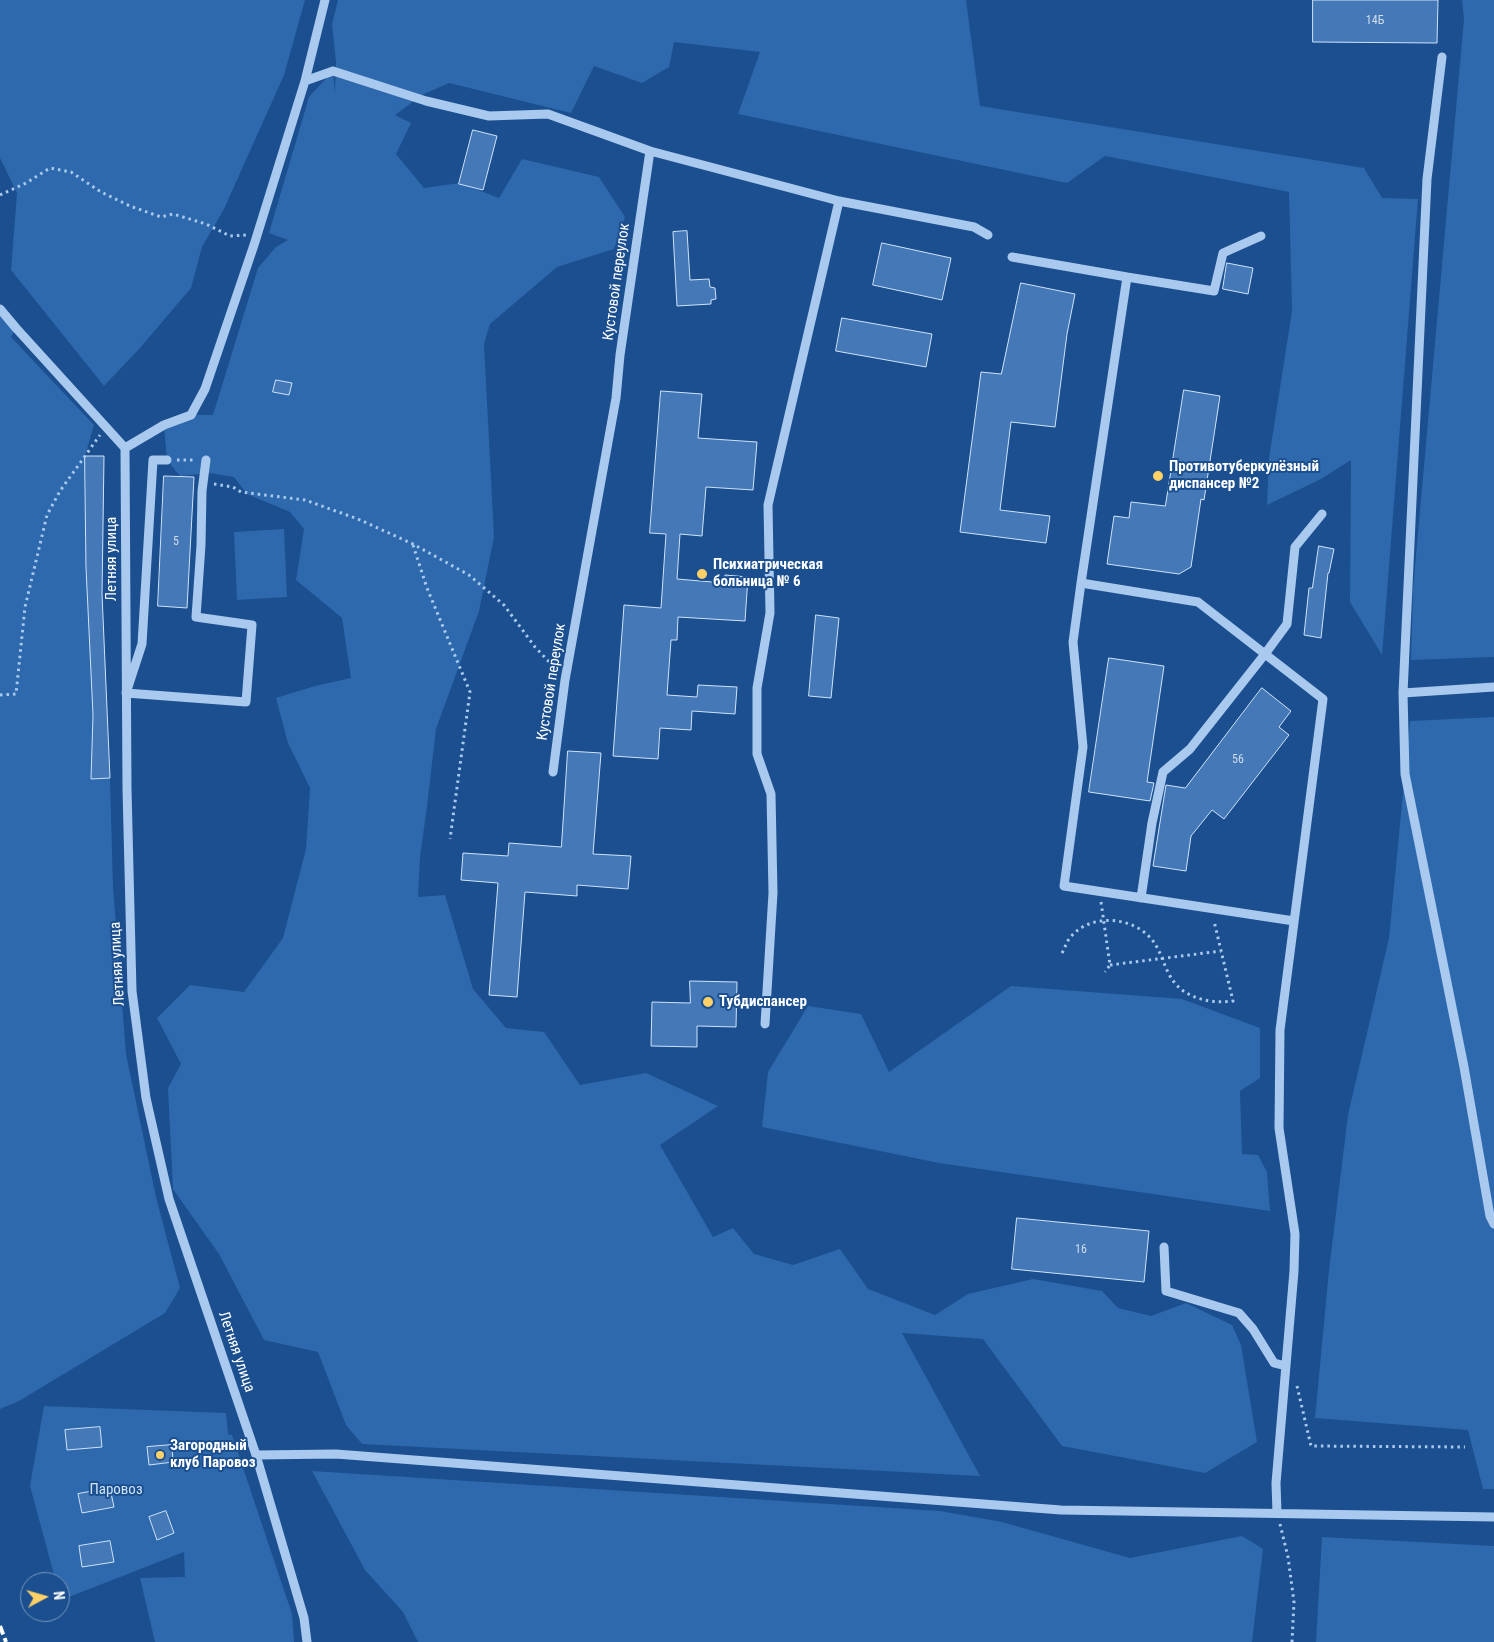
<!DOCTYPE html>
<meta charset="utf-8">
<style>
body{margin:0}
#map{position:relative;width:1494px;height:1642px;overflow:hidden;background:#1b4f8f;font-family:"Roboto Condensed",sans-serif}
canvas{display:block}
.north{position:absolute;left:20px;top:1572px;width:50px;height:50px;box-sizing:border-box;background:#1b4f8f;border:1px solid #7695bc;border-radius:50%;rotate:84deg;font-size:14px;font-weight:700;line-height:20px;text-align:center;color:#fff}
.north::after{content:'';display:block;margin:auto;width:18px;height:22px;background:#ffd166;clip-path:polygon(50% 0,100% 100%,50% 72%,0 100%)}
</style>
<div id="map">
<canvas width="1494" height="1642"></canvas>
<div class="north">N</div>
</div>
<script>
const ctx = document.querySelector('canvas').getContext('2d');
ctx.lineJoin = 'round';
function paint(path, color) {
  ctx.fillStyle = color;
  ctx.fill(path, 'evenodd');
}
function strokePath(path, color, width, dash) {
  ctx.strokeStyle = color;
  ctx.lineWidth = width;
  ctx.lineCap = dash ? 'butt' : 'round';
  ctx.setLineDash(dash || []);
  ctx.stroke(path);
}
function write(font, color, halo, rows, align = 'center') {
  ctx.font = font + ' "Roboto Condensed",sans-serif';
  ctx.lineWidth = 4;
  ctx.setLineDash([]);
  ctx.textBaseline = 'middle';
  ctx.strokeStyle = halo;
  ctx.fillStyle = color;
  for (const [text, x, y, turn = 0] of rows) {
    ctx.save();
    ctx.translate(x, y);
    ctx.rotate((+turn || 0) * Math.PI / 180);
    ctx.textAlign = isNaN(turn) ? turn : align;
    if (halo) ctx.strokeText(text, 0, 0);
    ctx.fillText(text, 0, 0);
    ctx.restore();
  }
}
const green = new Path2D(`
 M0 0H305L284 75 224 209 202 247 191 288 140 348 104 386 11 270 17 193 0 158Z
 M338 0H966L980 106 1364 168 1382 198 1418 199 1382 655 1350 602 1351 460 1321 479 1267 505 1269 458 1292 311 1289 192 1105 156 1067 183 738 114 760 52 674 42 669 67 642 83 594 66 571 113 449 83 422 95 395 115 411 123 396 154 424 188 460 183 499 198 522 159 599 177 625 217 614 249 557 267 490 324 484 344 494 537 479 611 436 729 427 807 420 857 418 897 445 895 473 989 506 1028 544 1032 580 1085 646 1073 718 1106 660 1145 713 1237 733 1228 754 1254 793 1265 840 1249 868 1289 935 1315 968 1294 1033 1279 1102 1291 1118 1308 1151 1316 1186 1303 1232 1325 1241 1345 1257 1442 1205 1473 1062 1446 983 1339 902 1333 980 1476 362 1444 346 1425 318 1352 264 1340 219 1254 173 1189 168 1088 181 1064 157 1018 190 985 244 992 283 938 306 849 310 788 288 743 276 698 315 686 351 678 342 618 296 580 304 529 290 512 247 494 234 477 209 473 180 476 167 460 164 425 191 415H213L258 268 276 247 288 240 269 233 309 97 333 71 335 93 336 62 332 24Z
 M1462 0H1494V657L1411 660 1413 589 1464 19Z
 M0 312 16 328 11 337 94 425 85 456 86 567 93 715 91 779 110 778 113 887 126 1054 156 1197 180 1288 165 1313 19 1401 0 1409Z
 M284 529 287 597 237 600 234 532Z
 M1494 717V1489H1483L1468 1430 1315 1418 1329 1270 1348 1115 1389 938 1410 721Z
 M1011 986 1182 999 1260 1028V1078L1240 1091 1242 1154 1258 1155 1267 1172 1270 1211 939 1163 762 1127 768 1072 808 1006 861 1014 889 1072Z
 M44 1406 226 1413 228 1434 232 1435 292 1614 294 1642H155L140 1578 185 1577 184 1552 61 1600 60 1582H56L30 1486Z
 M312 1471 940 1511 1002 1522 1130 1558 1242 1536 1263 1549 1252 1642H418L403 1612 365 1570Z
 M1322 1537 1494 1546V1642H1316Z`);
const building = new Path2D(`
 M1313 0H1438L1437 43 1313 42Z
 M473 130 497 136 483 190 459 184Z
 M687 231 690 280 709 279 710 287 715 288 716 299 711 300V304L677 306 673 232Z
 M882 243 951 258 942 300 873 285Z
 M1227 263 1253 268 1248 294 1223 289Z
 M1021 283 1075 294 1067 334 1055 427 1011 422 1000 510 1050 516 1046 543 960 532 981 372 1001 374Z
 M842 318 932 334 926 367 836 351Z
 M276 380 292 383 289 395 273 392Z
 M1184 390 1220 396 1204 500 1201 499 1191 567 1179 574 1107 564 1114 516 1129 518 1131 502 1165 506Z
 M661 391 702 394 698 438 757 442 753 490 706 487 702 536 680 534 677 579 724 583 725 575 748 577 745 621 678 617 677 640H671L667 695 697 697 698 685 737 687 735 714 692 711 691 730 660 728 658 759 613 756 624 605 661 608 666 534 650 533Z
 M85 456H104L102 594 110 778 91 779 93 715 86 567Z
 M164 476 194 477 187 608 158 606Z
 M1319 546 1334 549 1329 573H1328L1321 638 1304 635 1309 588H1312Z
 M816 615 839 618 831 698 809 696Z
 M1109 658 1164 666 1147 782 1154 783 1150 801 1089 792Z
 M1262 688 1291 711 1279 727 1289 735 1224 819 1212 810 1191 836 1186 871 1153 866 1166 785 1185 788Z
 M568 751 601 753 593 854 631 856 628 889 577 885V896L525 892 517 997 489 995 498 883 461 880 463 853 508 856 509 843 561 847Z
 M690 981 737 982 736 1027 697 1026V1047L651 1046 652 1002 690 1003Z
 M1017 1218 1149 1231 1144 1282 1012 1269Z
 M100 1427 102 1447 67 1450 65 1430Z
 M172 1445 173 1462 149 1465 147 1447Z
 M110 1488 114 1507 82 1513 78 1494Z
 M166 1511 174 1533 157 1540 149 1517Z
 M110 1541 114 1562 82 1567 79 1546Z`);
const path = new Path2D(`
 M0 195 26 183 50 168 71 172 101 192 130 206 161 217 173 214 206 224 230 236 246 235
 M177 460H194
 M214 484 233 487 241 492 305 500 358 519 413 544 469 575 504 605 535 647 555 668
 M413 545 427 588 470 692 450 839
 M0 695 16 694 25 607 47 515 60 491 100 435
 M1101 902 1110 965 1105 972
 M1062 953C1065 948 1066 943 1069 939 1089 912 1134 916 1153 941 1162 953 1165 971 1174 982 1187 999 1213 1004 1233 1001L1214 921
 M1110 965 1221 951
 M1297 1386 1311 1446 1465 1447
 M1280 1524 1288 1557 1294 1602 1292 1642`);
const minor = new Path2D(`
 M1442 57 1427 179 1403 693 1405 774 1464 1067 1490 1216 1494 1224
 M305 81 333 71 426 101 489 116 548 114 650 151 620 355 616 398 565 680 553 772
 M650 151 839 201 768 505 770 613 757 688V754L771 794 773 893 765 1024
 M839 201 974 227 988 235
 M1012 257 1127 277 1081 583 1198 602 1323 699 1280 1030 1279 1128 1295 1234 1294 1271 1276 1483 1277 1513
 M1127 277 1214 291 1223 253 1261 236
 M0 309 16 328 125 448 127 789 132 991 146 1098 169 1199 256 1455 304 1618 307 1642
 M125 448 164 425 191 415 205 389 254 245 305 81 325 0
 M167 460H153L142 644 126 693 246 702 252 625 196 617 201 545 202 491 206 460
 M1081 583 1073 642 1083 747 1064 886 1294 921
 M1403 693 1494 687
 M1141 898 1152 823 1163 772 1190 749 1265 654 1287 624 1295 547 1322 514
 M1164 1247 1166 1291 1239 1313 1253 1329 1274 1363 1286 1366
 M256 1455 336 1454 1061 1510 1494 1517`);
const rail = new Path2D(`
 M0 1626 6 1642`);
const markers = [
 [1158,476,6,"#ffd166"],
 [702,574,6,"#ffd166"],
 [708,1002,6,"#ffd166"],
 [160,1455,5,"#ffd166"]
];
const numberNames = [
 ["14Б",1375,21],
 ["5",176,542],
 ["56",1238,760],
 ["16",1081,1250]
];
const streetNames = [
 ["Кустовой переулок",617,282,-82],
 ["Летняя улица",112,559,-90],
 ["Кустовой переулок",552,682,-81],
 ["Летняя улица",118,964,-93],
 ["Летняя улица",236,1352,71]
];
const poiNames = [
 ["Противотуберкулёзный",1169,467],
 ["диспансер №2",1169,484],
 ["Психиатрическая",713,565],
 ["больница № 6",713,582],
 ["Тубдиспансер",719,1002],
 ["Загородный",170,1446],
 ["клуб Паровоз",170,1463]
];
const parkNames = [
 ["Паровоз",116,1490]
];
paint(green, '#2e69ad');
paint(building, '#4478b7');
strokePath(building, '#cfe3fa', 1);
strokePath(path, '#a9c9ee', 3, [2.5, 4]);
strokePath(minor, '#a9c9ee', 9);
strokePath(rail, '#fff', 4, [9, 4]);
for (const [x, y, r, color] of markers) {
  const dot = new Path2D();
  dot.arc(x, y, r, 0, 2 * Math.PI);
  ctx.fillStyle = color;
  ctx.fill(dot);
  strokePath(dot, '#1b4f8f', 2);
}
write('12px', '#d0dded', null, numberNames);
write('15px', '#fff', '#1b4f8f', streetNames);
write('bold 15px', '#fff', '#1b4f8f', poiNames, 'left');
write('15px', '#cfe3fa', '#1b4f8f', parkNames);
</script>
